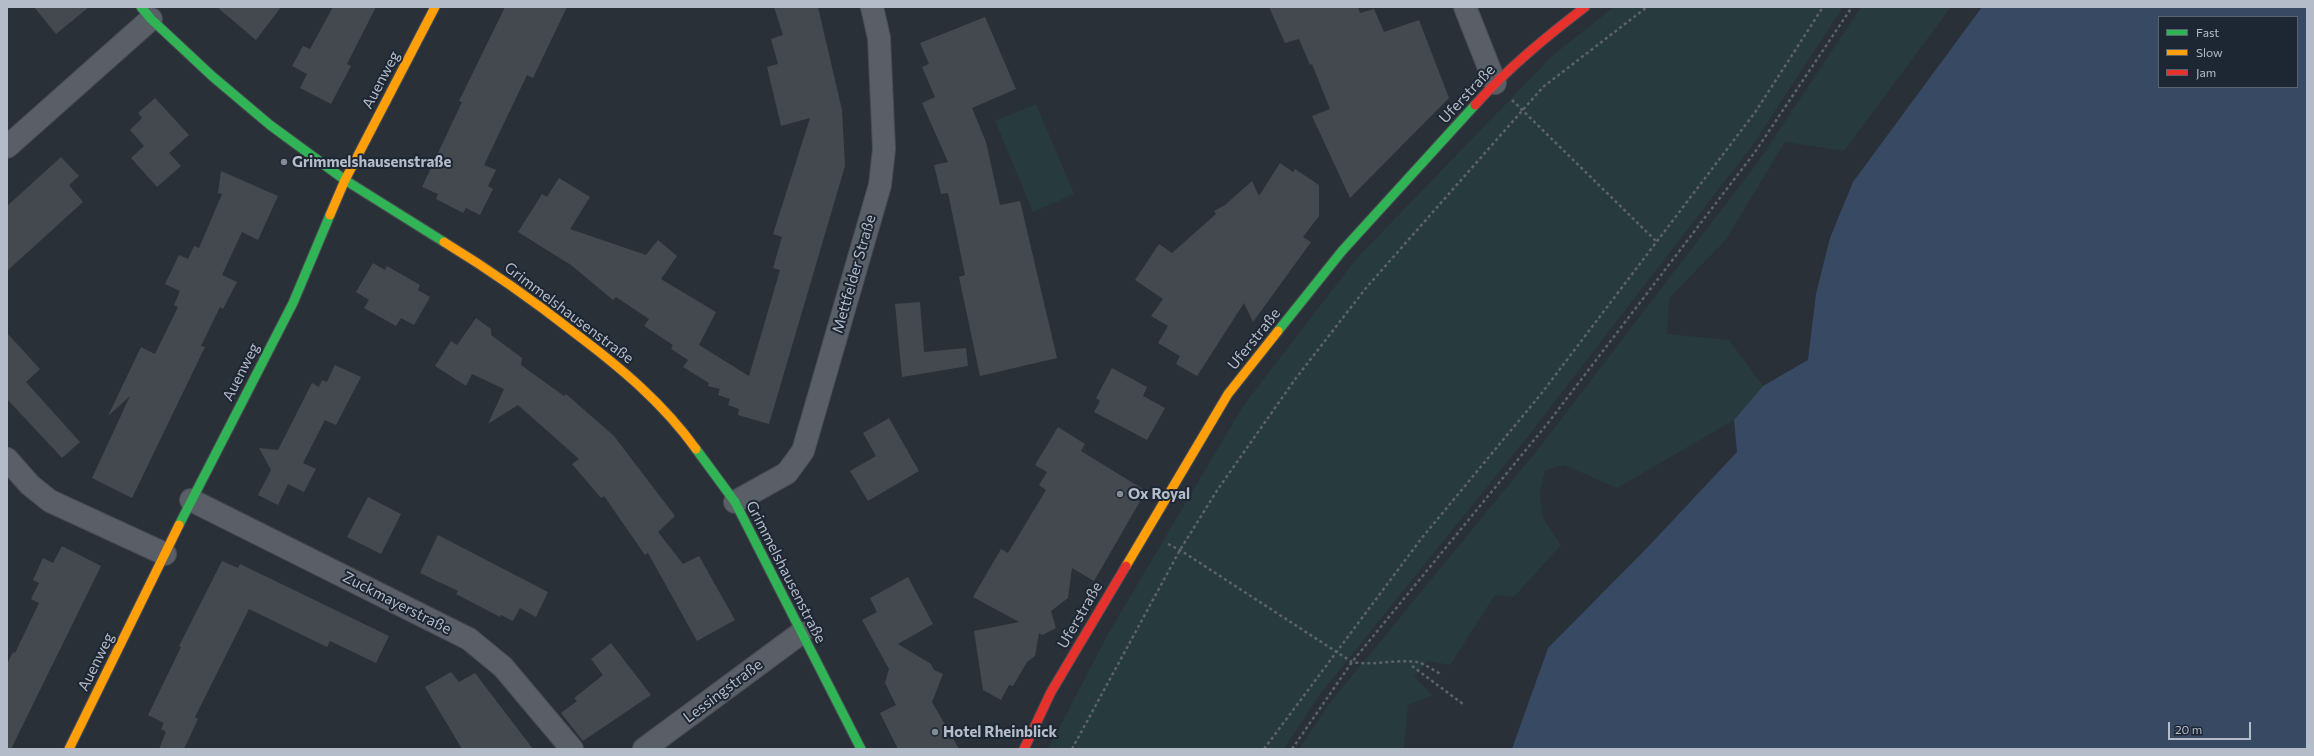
<!DOCTYPE html>
<meta charset="utf-8">
<style>
body{margin:0}
#map{position:relative;width:2314px;height:756px;overflow:hidden;background:#2a3038;font-family:Commissioner,sans-serif}
canvas{display:block}
.frame{position:absolute;inset:0;border:8px solid #b4bcc9;pointer-events:none}
.legend{position:absolute;left:2158px;top:16px;width:140px;height:72px;box-sizing:border-box;background:#1d2633;border:1px solid #59626f;margin:0;padding:5px 7px;list-style:none;font-size:12px;color:#b4bcc9}
.legend li{display:flex;align-items:center;gap:8px;height:20px}
.legend b{width:20px;border:1px solid #59626f}
.scale{position:absolute;left:2168px;top:722px;width:83px;height:18px;box-sizing:border-box;border:2px solid #b4bcc9;border-top:0;padding-left:5px;font-size:12px;line-height:14px;white-space:nowrap;color:#b4bcc9;-webkit-text-stroke:3px #1d2633;paint-order:stroke}
</style>
<div id="map">
<canvas width="2314" height="756"></canvas>
<div class="frame"></div>
<ul class="legend">
<li><b style="height:5px;background:#30b455"></b>Fast</li>
<li><b style="height:5px;background:#ff9f0a"></b>Slow</li>
<li><b style="height:5px;background:#e5322d"></b>Jam</li>
</ul>
<div class="scale">20 m</div>
</div>
<script>
const ctx = document.querySelector('canvas').getContext('2d');
ctx.lineJoin = 'round';
function paint(path, color) {
  ctx.fillStyle = color;
  ctx.fill(path, 'evenodd');
}
function strokePath(path, color, width, dash) {
  ctx.strokeStyle = color;
  ctx.lineWidth = width;
  ctx.lineCap = dash ? 'butt' : 'round';
  ctx.setLineDash(dash || []);
  ctx.stroke(path);
}
function write(font, color, halo, rows, align = 'center') {
  ctx.font = font + ' Commissioner,sans-serif';
  ctx.lineWidth = 4;
  ctx.setLineDash([]);
  ctx.textBaseline = 'middle';
  ctx.strokeStyle = halo;
  ctx.fillStyle = color;
  for (const [text, x, y, turn = 0] of rows) {
    ctx.save();
    ctx.translate(x, y);
    ctx.rotate((+turn || 0) * Math.PI / 180);
    ctx.textAlign = isNaN(turn) ? turn : align;
    if (halo) ctx.strokeText(text, 0, 0);
    ctx.fillText(text, 0, 0);
    ctx.restore();
  }
}
const green = new Path2D(`
 M1614 7H1843L1752 146 1532 431 1320 694 1284 749H1048L1108 634 1243 406 1356 259 1552 56Z
 M1861 7H1951L1844 151 1785 142 1725 241 1669 298 1667 334 1729 340 1763 386 1734 420 1617 488 1564 465 1545 470 1540 493 1543 518 1561 545 1514 597 1495 595 1450 665 1428 661 1414 677 1432 695 1408 705 1404 749H1299L1329 704 1539 448 1755 166Z
 M1036 104 1074 194 1033 212 995 121Z`);
const water = new Path2D(`
 M1982 7H2307V749H1512L1548 648 1646 549 1737 452 1734 420 1763 386 1808 360 1816 294 1830 238 1853 182ZM2159 17H2297V87H2159Z`);
const building = new Path2D(`
 M34 7H89L56 34Z
 M217 7H281L256 40Z
 M333 7H376L347 64 351 66 331 104 300 88 307 74 292 66 303 46 310 49Z
 M505 7H567L533 78 527 75 484 165 496 170 488 186 493 189 480 215 466 208 463 213 436 199 438 194 422 187 462 102 459 101Z
 M774 7H818L842 110 845 166 769 424 738 415 739 409 728 405 730 399 718 395 720 389 708 386 709 383 683 367 688 360 671 349 673 345 644 326 649 319 616 297 613 300 571 265 518 232 542 194 547 197 559 178 590 197 570 229 646 255 658 240 677 256 661 279 716 312 699 345 749 376 780 270 773 268 782 237 773 234 810 118 781 126 767 67 778 64 771 39 783 35Z
 M1269 7H1358L1360 13 1374 9 1384 32 1419 20 1449 98 1350 198 1312 116 1330 109 1312 64 1310 65 1299 39 1285 43Z
 M985 17 1016 89 972 108 986 142 1000 205 1020 201 1057 358 980 376 959 277 965 275 948 193 941 194 934 165 948 162 922 103 935 97 922 67 929 64 920 43Z
 M155 98 189 135 169 153 181 166 157 187 131 158 144 146 130 130 142 118 138 113Z
 M61 157 79 176 69 185 83 202 7 271V206Z
 M1280 163 1293 172 1295 169 1319 185V216L1303 237 1311 242 1253 322 1244 303 1197 376 1176 364 1180 356 1158 343 1168 326 1151 316 1163 299 1135 280 1159 244 1172 253 1216 214 1214 211 1225 205 1252 181 1259 196Z
 M221 171 278 196 258 240 242 232 222 275 237 282 223 309 220 307 201 346 205 347 132 498 92 478 130 396 108 416 141 347 155 354 178 307 174 305 180 291 165 284 179 255 188 259 194 246 199 248 222 194 218 193Z
 M373 263 385 270 387 266 420 285 418 290 430 297 414 325 401 318 396 326 364 308 369 300 356 292Z
 M920 302 924 352 966 348 968 366 902 377 895 304Z
 M476 318 491 329V335L522 358 521 365 564 396 566 394 614 436 675 516 658 532 683 564 699 556 735 620 697 641 648 553 645 555 604 496 601 498 572 464 579 459 518 405 488 424 504 389 472 374 466 386 435 366 451 341 457 345Z
 M7 333 40 369 26 382 80 442 62 458 7 399Z
 M335 365 361 377 336 425 325 420 303 463 316 469 304 492 288 484 278 505 258 495 271 470 259 448 278 450 312 383 319 387 322 380 327 382Z
 M1112 368 1147 387 1143 396 1165 408 1147 440 1094 412 1100 401 1096 398Z
 M889 418 919 471 868 501 850 471 876 456 863 433Z
 M1058 427 1085 444 1081 451 1146 491 1094 581 1072 568 1068 598 1051 611 1056 628 1042 635 1039 633 1035 656 1027 662 1013 686 1009 685 1001 700 983 690 974 631 1019 622 973 597 1001 549 1008 553 1046 490 1039 485 1047 472 1035 465Z
 M368 497 401 514 381 554 347 537Z
 M438 535 548 592 536 617 520 608 513 621 501 615 500 617 456 594 458 591 420 573Z
 M62 546 101 566 11 749H7V664L13 652 15 653 39 603 31 599 39 583 33 580 43 558 53 563Z
 M222 561 238 568 240 564 389 636 376 663 330 641 327 647 249 609 195 717 198 719 184 749H159L166 732 161 729 164 723 148 715 181 647 179 646Z
 M908 577 933 624 898 644 931 664 934 670 943 674 932 702 959 749H898L880 713 896 705 885 683 889 669 862 620 877 612 870 598Z
 M611 643 651 695 583 741 561 713 577 701 574 698 603 675 591 659Z
 M451 672 459 682 475 673 533 749H462L425 687Z`);
const path = new Path2D(`
 M1512 100 1656 241
 M1168 544 1180 550 1352 662C1374 666 1395 659 1417 662 1425 664 1435 671 1442 675
 M1412 666 1463 704
 M1072 749 1180 550 1218 489 1296 378 1366 288 1543 87 1647 7
 M1264 749 1421 539 1541 394 1756 111 1823 7
 M1292 749 1352 662 1548 423 1755 152 1852 7`);
const street = new Path2D(`
 M1465 7 1495 83
 M7 147 151 19
 M7 459 30 485 50 501 165 554
 M191 500 469 639 503 667 572 749
 M735 502 787 473 803 451 880 185 884 149 879 38 872 7
 M644 749 801 633`);
const fast = new Path2D(`
 M141 7 151 19 212 76 270 125 345 180 444 242
 M1278 331 1342 251 1475 105
 M696 449 735 502 861 749
 M179 525 293 303 330 215`);
const slow = new Path2D(`
 M330 215 345 180 435 7
 M444 242C490 270 534 301 576 334 621 368 663 403 696 449
 M1126 566 1228 394 1278 331
 M69 749 179 525`);
const jam = new Path2D(`
 M1475 105C1508 68 1546 37 1585 7
 M1024 749 1051 692 1126 566`);
const markers = [
 [284,162,4,"#848b96"],
 [1120,494,4,"#848b96"],
 [935,732,4,"#848b96"]
];
const streetNames = [
 ["Auenweg",381,80,-62],
 ["Uferstraße",1467,94,-47],
 ["Mettfelder Straße",854,274,-74],
 ["Grimmelshausenstraße",569,313,37],
 ["Uferstraße",1254,339,-51],
 ["Auenweg",241,372,-63],
 ["Grimmelshausenstraße",786,572,63],
 ["Zuckmayerstraße",397,603,27],
 ["Uferstraße",1080,615,-60],
 ["Auenweg",96,662,-64],
 ["Lessingstraße",723,691,-37]
];
const poiNames = [
 ["Grimmelshausenstraße",292,162],
 ["Ox Royal",1128,494],
 ["Hotel Rheinblick",943,732]
];
paint(green, '#273a3e');
paint(water, '#384963');
paint(building, '#444950');
strokePath(street, '#484c53', 24);
strokePath(fast, '#484c53', 11);
strokePath(slow, '#484c53', 11);
strokePath(jam, '#484c53', 11);
strokePath(path, '#5d636a', 2.5, [3, 3]);
strokePath(street, '#5a5e66', 22);
strokePath(fast, '#30b455', 9);
strokePath(slow, '#ff9f0a', 9);
strokePath(jam, '#e5322d', 9);
for (const [x, y, r, color] of markers) {
  const dot = new Path2D();
  dot.arc(x, y, r, 0, 2 * Math.PI);
  ctx.fillStyle = color;
  ctx.fill(dot);
  strokePath(dot, '#1d2633', 1.5);
}
write('15px', '#b4bcc9', '#1d2633', streetNames);
write('bold 15px', '#b4bcc9', '#1d2633', poiNames, 'left');
</script>
